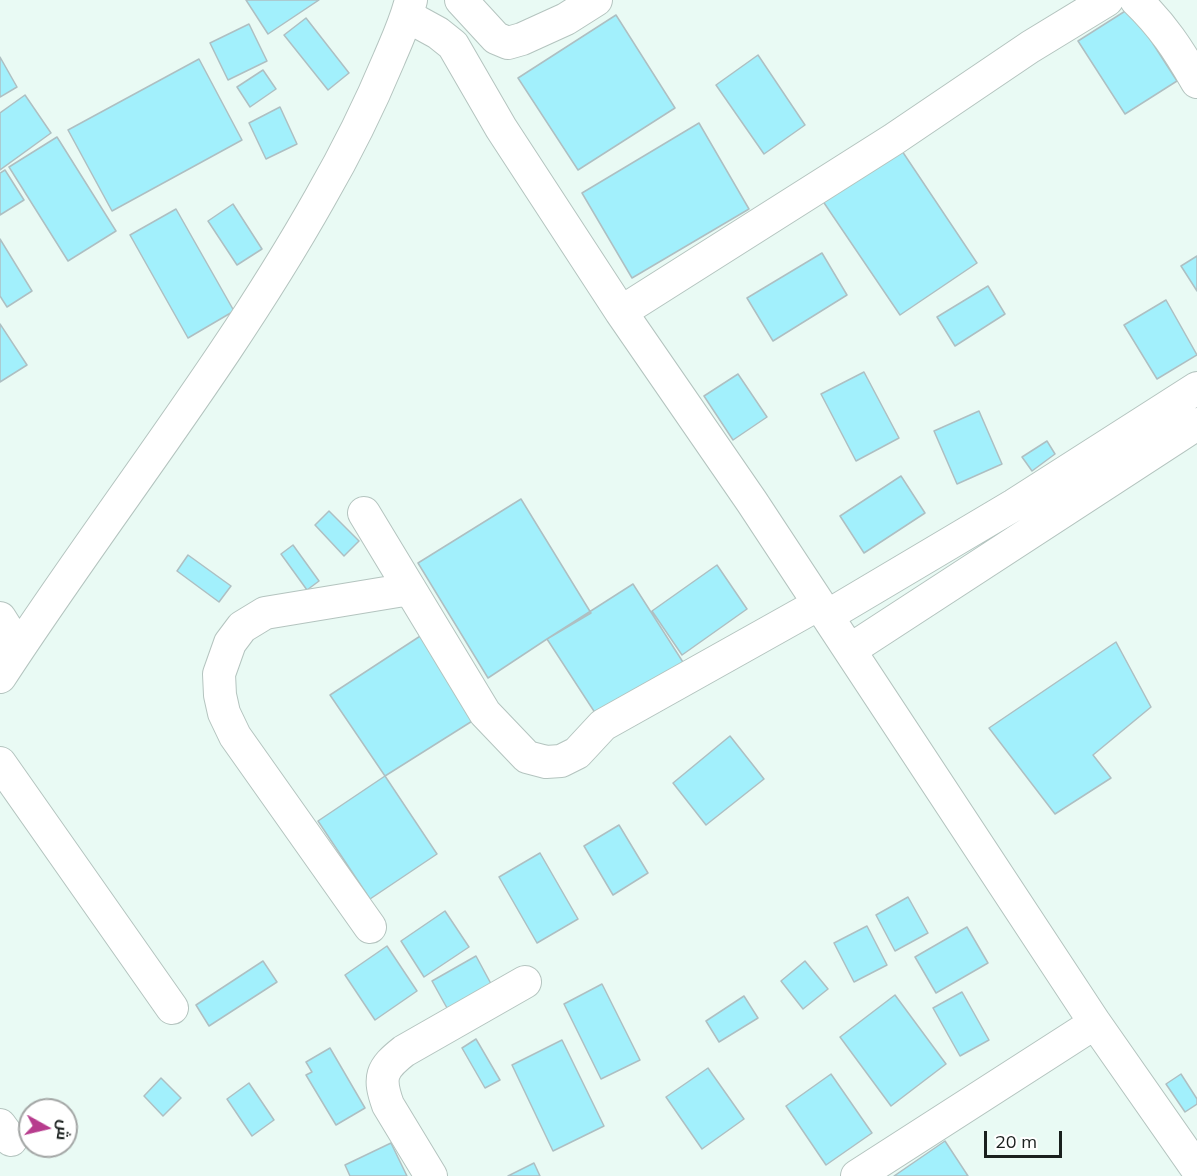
<!DOCTYPE html>
<meta charset="utf-8">
<style>
body{margin:0}
#map{position:relative;width:1197px;height:1176px;overflow:hidden;background:#e9faf4;font-family:Mulish,Cairo,sans-serif}
canvas{display:block}
.north{position:absolute;left:18px;top:1098px;width:60px;height:60px;box-sizing:border-box;background:#fff;border:2px solid #a3a6a5;border-radius:50%;rotate:98deg;font-size:16px;font-weight:700;line-height:24px;text-align:center;color:#1a201e}
.north::after{content:'';display:block;margin:auto;width:21px;height:27px;background:#b73c8d;clip-path:polygon(50% 0,100% 100%,50% 72%,0 100%)}
.scale{position:absolute;left:984px;top:1131px;width:78px;height:27px;box-sizing:border-box;border:3px solid #1a201e;border-top:0;padding-left:8px;font-size:18px;line-height:21px;white-space:nowrap;color:#1a201e;-webkit-text-stroke:4px #fff;paint-order:stroke}
</style>
<div id="map">
<canvas width="1197" height="1176"></canvas>
<div class="north">ش</div>
<div class="scale">20 m</div>
</div>
<script>
const ctx = document.querySelector('canvas').getContext('2d');
ctx.lineJoin = 'round';
function paint(path, color) {
  ctx.fillStyle = color;
  ctx.fill(path, 'evenodd');
}
function strokePath(path, color, width, dash) {
  ctx.strokeStyle = color;
  ctx.lineWidth = width;
  ctx.lineCap = dash ? 'butt' : 'round';
  ctx.setLineDash(dash || []);
  ctx.stroke(path);
}
const building = new Path2D(`
 M246 0H319L268 34Z
 M1130 8 1177 81 1125 114 1078 41Z
 M616 15 675 108 578 170 518 78Z
 M306 18 349 73 328 90 284 35Z
 M249 24 267 61 228 80 210 43Z
 M758 55 805 125 764 154 716 85Z
 M0 57 17 87 0 97Z
 M199 59 242 140 112 211 68 130Z
 M263 70 276 89 250 107 237 87Z
 M25 95 51 133 0 170V113Z
 M280 107 297 144 266 159 249 123Z
 M699 123 749 209 632 278 582 193Z
 M57 137 116 231 68 261 9 167Z
 M894 139 977 263 900 315 816 191Z
 M5 170 24 200 0 215V173Z
 M233 204 262 249 237 265 208 221Z
 M176 209 234 311 188 338 130 235Z
 M0 239 32 291 7 307 0 296Z
 M822 253 847 295 773 341 747 298Z
 M1197 256V291L1181 266Z
 M988 286 1005 314 955 346 937 317Z
 M1166 300 1197 355 1157 379 1124 325Z
 M0 324 27 365 0 382Z
 M864 372 899 438 856 461 821 394Z
 M738 374 767 417 733 440 704 396Z
 M979 411 1002 464 957 484 934 431Z
 M1047 441 1055 454 1032 471 1022 457Z
 M901 476 925 513 864 553 840 516Z
 M521 499 591 613 547 639 488 678 418 563Z
 M329 511 359 541 344 556 315 525Z
 M293 545 319 581 307 590 281 554Z
 M188 555 231 586 219 602 177 571Z
 M717 565 747 609 682 655 652 611Z
 M633 584 688 670 603 725 547 639Z
 M431 629 485 713 385 776 330 695Z
 M1116 642 1151 707 1093 755 1111 778 1055 814 989 728Z
 M730 736 764 779 706 825 673 783Z
 M385 776 437 854 370 899 318 821Z
 M619 825 648 873 613 895 584 846Z
 M540 853 578 919 537 943 499 877Z
 M908 897 928 933 895 951 876 915Z
 M445 911 469 947 424 977 401 941Z
 M867 926 887 965 854 982 834 943Z
 M967 927 988 963 936 993 915 957Z
 M387 946 417 991 375 1020 345 975Z
 M476 956 496 993 452 1017 432 981Z
 M263 961 277 982 209 1026 196 1005Z
 M805 961 828 989 803 1009 781 981Z
 M602 984 640 1060 601 1079 564 1004Z
 M962 992 989 1040 960 1056 933 1008Z
 M895 995 946 1064 891 1106 840 1037Z
 M744 996 758 1018 719 1042 706 1021Z
 M476 1039 500 1080 485 1088 462 1048Z
 M562 1040 604 1126 553 1151 512 1065Z
 M330 1048 365 1108 336 1125 306 1075 312 1072 306 1062Z
 M708 1068 744 1119 702 1149 666 1097Z
 M831 1074 872 1133 826 1165 786 1106Z
 M1181 1074 1197 1099V1104L1185 1112 1166 1084Z
 M161 1078 181 1098 163 1116 144 1096Z
 M249 1083 274 1120 252 1136 227 1099Z
 M945 1141 968 1176H894Z
 M391 1143 407 1176H350L345 1165Z
 M534 1163 540 1176H508Z`);
const minor = new Path2D(`
 M461 0 496 38 508 43 522 39 566 19 596 0
 M1136 0C1163 26 1178 49 1197 82
 M407 16 438 33 453 45 501 128 621 312 752 502 1095 1023 1197 1169
 M621 312 894 139 1030 47 1107 0
 M364 513 485 713 527 757 546 762 561 761 577 753 603 725 819 604
 M827 616 1014 505 1197 388
 M0 618 19 648
 M850 650 1197 424
 M0 677C105 516 226 365 320 198 346 153 369 107 389 59 397 40 406 21 411 0
 M0 763 172 1008
 M370 927 235 736 224 713 220 695 219 674 230 643 242 627 265 613 410 589
 M0 1125 11 1140
 M431 1176 388 1105C378 1077 381 1069 404 1051L525 982
 M857 1176 1095 1023`);
paint(building, '#a2f0fc');
strokePath(building, '#aebfc2', 1.5);
strokePath(minor, '#b4c4bf', 34);
strokePath(minor, '#fff', 32);
</script>
